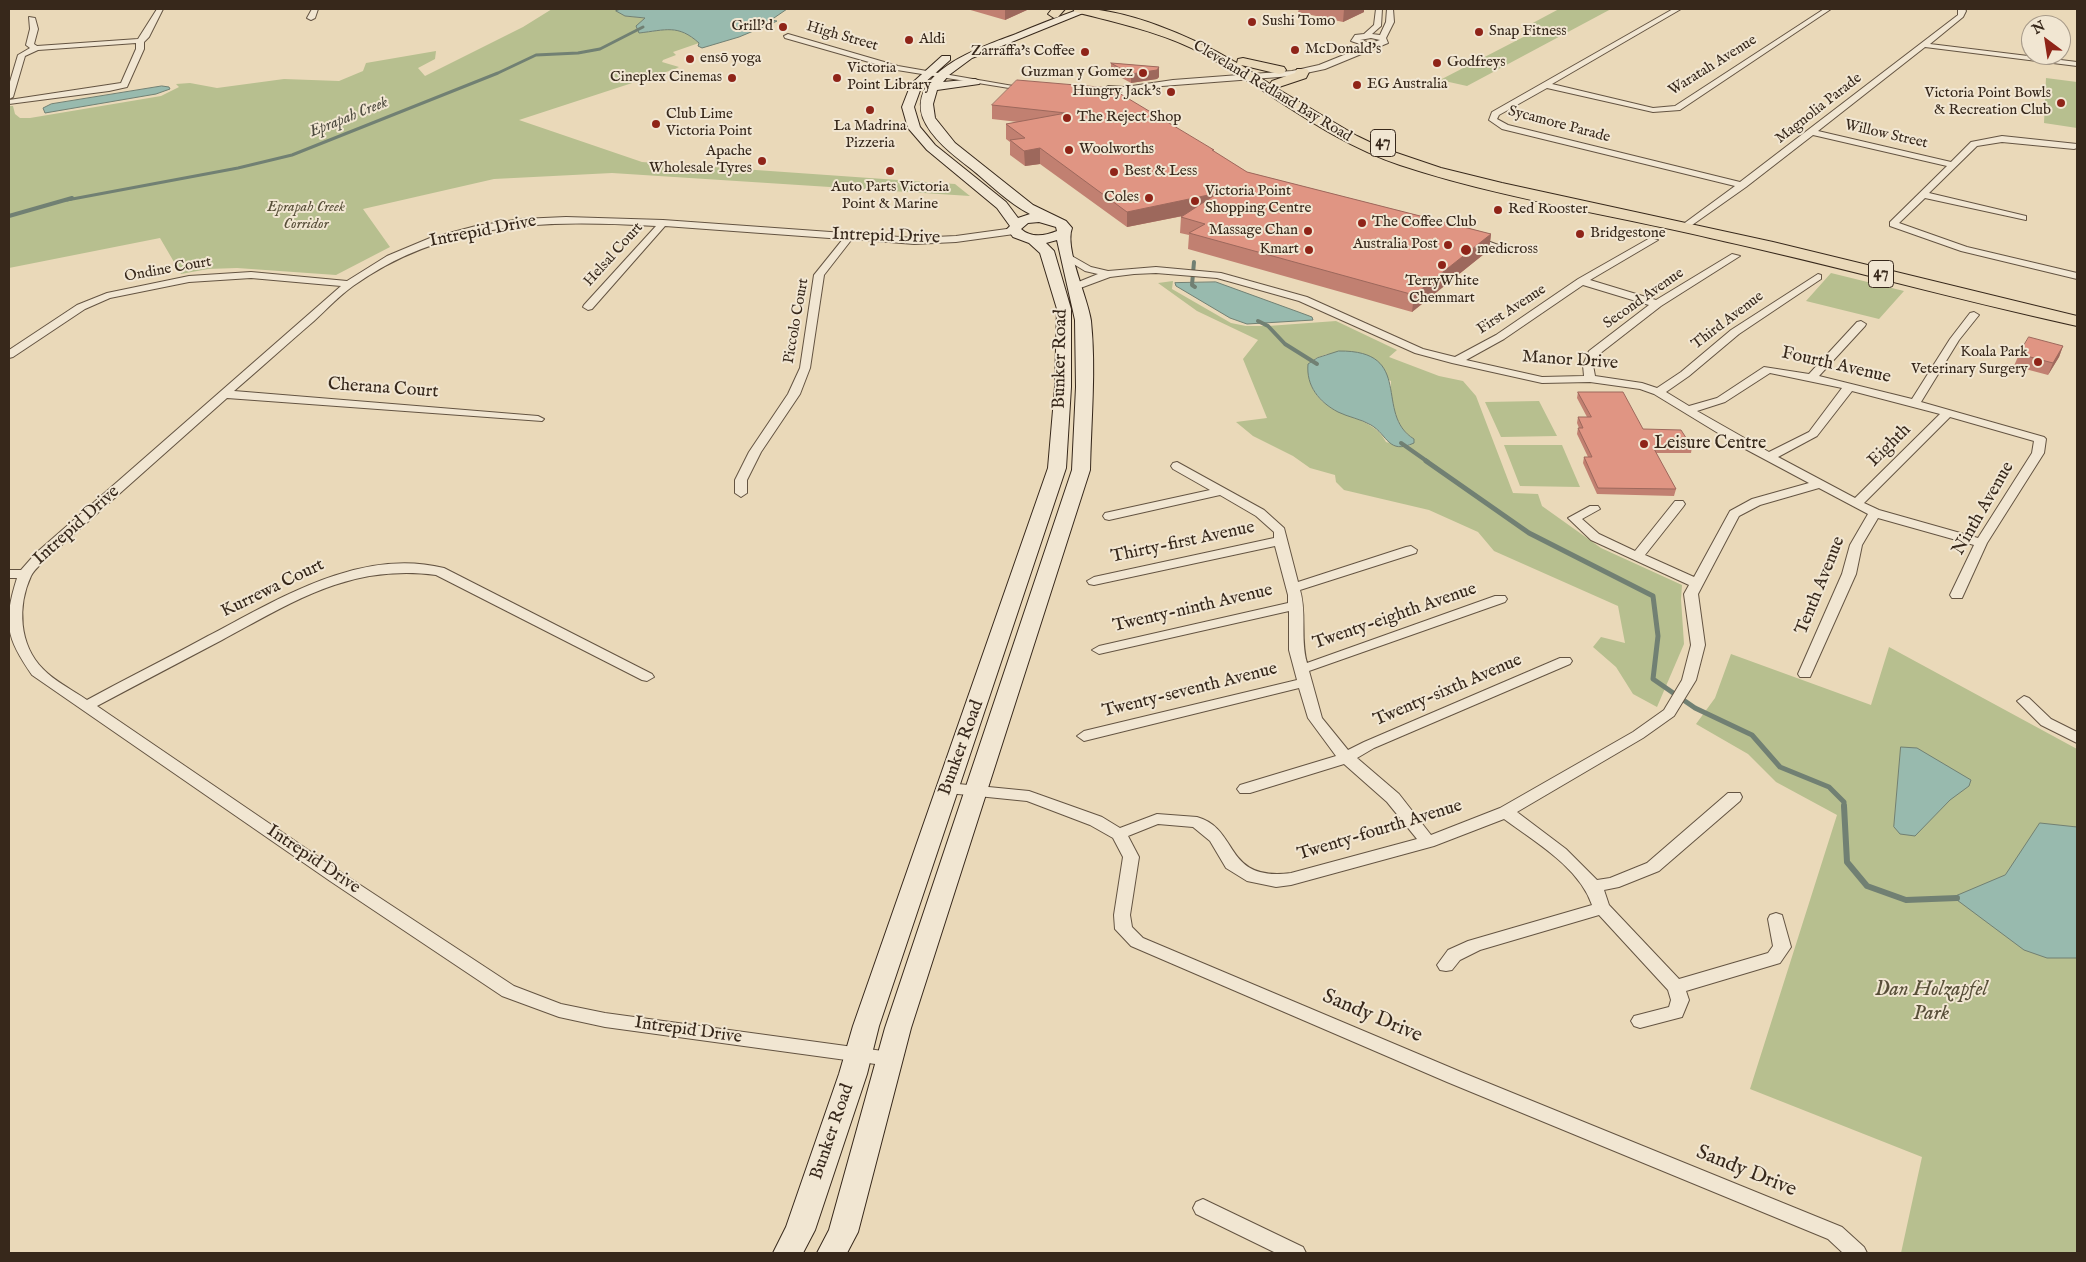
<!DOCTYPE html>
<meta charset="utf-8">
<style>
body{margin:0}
#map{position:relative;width:2086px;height:1262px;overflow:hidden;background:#ead9b9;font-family:"IM FELL English",serif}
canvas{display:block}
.frame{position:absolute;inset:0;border:10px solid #37281b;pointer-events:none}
.north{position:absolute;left:2021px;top:15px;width:50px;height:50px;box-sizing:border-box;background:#f1e6d2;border:1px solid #a79a89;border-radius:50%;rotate:329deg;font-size:14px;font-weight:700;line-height:20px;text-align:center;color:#37281b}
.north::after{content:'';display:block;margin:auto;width:18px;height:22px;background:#8f2418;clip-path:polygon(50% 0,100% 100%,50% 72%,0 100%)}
</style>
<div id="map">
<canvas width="2086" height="1262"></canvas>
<div class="frame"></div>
<div class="north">N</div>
</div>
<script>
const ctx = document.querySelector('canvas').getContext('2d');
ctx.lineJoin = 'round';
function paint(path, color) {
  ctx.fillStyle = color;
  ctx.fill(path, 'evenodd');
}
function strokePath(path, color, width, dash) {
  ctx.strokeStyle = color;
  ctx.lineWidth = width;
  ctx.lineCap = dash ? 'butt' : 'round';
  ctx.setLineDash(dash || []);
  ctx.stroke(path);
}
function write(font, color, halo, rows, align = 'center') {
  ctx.font = font + ' "IM FELL English",serif';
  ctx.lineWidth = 4;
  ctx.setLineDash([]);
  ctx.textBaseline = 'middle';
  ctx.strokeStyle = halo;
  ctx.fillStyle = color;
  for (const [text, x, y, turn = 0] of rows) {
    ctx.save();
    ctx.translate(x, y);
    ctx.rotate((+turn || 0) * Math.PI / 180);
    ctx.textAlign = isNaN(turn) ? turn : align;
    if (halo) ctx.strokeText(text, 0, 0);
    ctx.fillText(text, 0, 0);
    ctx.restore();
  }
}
const green = new Path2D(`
 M552 9H621L617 11 625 16 646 18 639 33C666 30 678 24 699 43L673 52 676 55 663 60 662 62 679 67 675 69 519 120 642 162 955 184 970 196 612 173 494 179 363 209 390 247 336 275 237 268 208 269 181 274 160 238 9 268V106H13L15 114 20 118H30L161 96 179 87 176 84 190 83 217 88 284 79 339 81 363 71 366 63 436 51 435 59 418 68 425 76 523 27Z
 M1559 9H1611L1467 86 1440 80 1533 32 1529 25Z
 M2046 78 2077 82V128L2044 123Z
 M1831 273 1904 291 1879 319 1806 301Z
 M1173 281 1172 289 1231 323 1246 326H1268L1336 321 1397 350 1389 357 1439 376 1463 381 1476 396 1513 493 1538 494 1542 506 1601 548 1682 585 1681 599 1684 644 1657 707 1633 694 1616 667 1593 647 1601 637 1625 643 1618 606 1494 551 1478 532 1429 510 1344 490 1336 482 1335 475 1310 468 1293 456 1253 436 1236 422 1267 418 1243 359 1258 340 1197 311 1158 283ZM1327 354 1391 381C1390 401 1395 428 1414 439L1409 446 1402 447 1386 442C1372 413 1330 420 1314 391 1310 384 1310 372 1308 364L1316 358Z
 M1539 401 1557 436 1501 437 1485 402Z
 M1504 445H1562L1580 487 1520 486Z
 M1889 647 2077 749V1253H1901L1922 1157 1750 1089 1837 815 1776 782 1748 754 1696 724 1715 698 1731 654 1871 705Z`);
const water = new Path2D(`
 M621 9H801H787L771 20 777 21 775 22 739 37 702 48 698 46 699 43C678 24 666 30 639 33L636 26 645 18 625 16 616 11Z
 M162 86 169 87 170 89 156 94 45 113 43 108 51 104Z
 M1216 282 1304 314 1312 317 1313 320 1247 324 1230 318 1176 286 1175 283Z
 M1339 351C1416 350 1373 414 1414 439V443C1388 455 1388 435 1371 425 1361 419 1348 417 1338 412 1319 402 1306 386 1308 364L1317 358Z
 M1901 747 1917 748 1971 780 1969 786 1950 800 1915 836 1900 834 1894 827Z
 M2040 823 2077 827V958H2047L2024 950 1953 897 2005 875Z`);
const streamFar3 = new Path2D(`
 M67 200 238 168 292 155 498 73 536 55 578 53 600 49 643 27`);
const streamFar2 = new Path2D(`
 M9 216 72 198
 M1194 262 1192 285 1195 287
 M1258 321 1268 326 1285 344 1317 364
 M1401 443 1428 462`);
const streamFar1 = new Path2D(`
 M1426 461 1529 533 1653 596 1658 636 1653 679 1695 708 1752 735 1780 767 1829 787 1844 802V807`);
const stream = new Path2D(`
 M1844 806 1847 862 1867 886 1906 900 1957 898`);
const minor = new Path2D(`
 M157 9H163L149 37 144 42V49L127 87 109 91 9 104V100L121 83 136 49V43L38 50 25 56 13 97 9 99V85L18 55 30 48 26 45 30 29 29 17 35 18 38 29 34 44 37 46 138 39Z
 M312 9H318L315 18 311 20 307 18Z
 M1376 9H1382L1381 26 1372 34 1380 35 1386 22 1387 9H1393L1394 22 1386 38 1388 43 1325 69 1292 76 1149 87 1131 90 1132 92C1123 101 1107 101 1098 92L1108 86 1125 87 1173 80 1292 71 1319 65 1366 46 1351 41 1355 35 1364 34 1374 25ZM1371 38 1380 40 1371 43 1360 40ZM1110 90 1123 92 1115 94 1107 92Z
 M1673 9H1681L1552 84 1653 108 1675 106 1824 9H1831L1680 110 1653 112 1547 88 1499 115 1497 119 1508 125 1740 182 1958 15V9H1965L1966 11 1963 17 1930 44 2077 62V66L1925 47 1818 131 1951 162 1971 142 2002 136 2077 144V148L2074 149 2002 142 1977 146 1929 193 2026 216V220L1925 198 1899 223 1967 247 2077 273V279L1961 251 1890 226V222L1947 166 1813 135 1746 187 1685 230 1680 227 1682 225 1735 186 1502 129 1489 120 1492 112Z
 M788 34 898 66 1013 86 1009 88 897 70 785 38 784 36Z
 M566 217 663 220 914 238 956 236 1014 228 1019 231 1014 234 956 242 914 244 852 239 824 275 810 368 800 394 761 452 747 480V493L741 497 735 493V480L749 452 788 394 800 368 814 275 843 239 665 226 592 309 588 310 583 307 584 305 656 226C547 220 446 220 353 286 339 296 327 309 314 321 287 344 261 368 234 391L538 416 544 419 542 421 227 398 46 559C41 564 34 570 31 576 17 606 19 645 43 669 54 681 73 690 87 700 127 678 168 658 208 636 279 599 360 547 444 568L652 674 654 677 647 681 642 680 436 575C349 564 295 601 222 640 180 662 138 684 97 706L342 873 514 986 561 1004 605 1013 890 1052 897 1054 899 1059 897 1064 890 1066 605 1027 559 1017 502 996 330 881 32 675C6 637 3 623 17 578H9V570H21L36 553 341 286 251 278 189 282 110 298 85 309 13 357 9 358V350L77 305 107 293 189 276 251 272 347 281 387 256 430 238 476 226 521 219Z
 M1471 235 1512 250 1514 252 1506 254 1468 240V236Z
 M1650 238 1658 240 1590 280 1656 300 1732 254 1740 256 1661 306 1598 355 1593 365 1595 376 1642 383 1657 388 1681 372 1731 330 1818 274 1821 275V279L1739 334 1689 376 1666 392 1689 406 1717 398 1764 367 1809 374 1857 322 1861 321 1866 324 1865 326 1819 376 1912 399 1950 339 1970 313 1974 312 1979 315 1959 340 1921 402 2044 437 2046 439 2044 453 1987 543 1962 598H1952L1950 595 1974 545 1878 518 1862 545 1856 574 1810 677H1800L1798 674 1842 574 1850 545 1868 514 1819 488 1760 505 1739 516 1698 594 1705 645 1696 680 1674 716 1643 738 1517 812 1566 849 1597 880 1610 878 1647 863 1728 793H1740L1742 797 1740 801 1659 871 1619 887 1604 890 1609 905 1679 979 1768 953 1773 946 1768 919 1770 915 1776 913 1782 915 1791 947 1780 963 1686 991 1689 1000 1682 1017 1640 1028 1634 1026 1631 1021 1634 1016 1669 1007 1671 1000 1668 990 1599 915 1480 950 1460 960 1452 970 1446 971 1440 970 1437 965 1448 950 1468 941 1592 905C1579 867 1535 842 1504 819L1434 846 1291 885 1276 887 1247 881 1226 868 1210 841 1193 827 1158 824 1128 836 1139 857 1130 915 1132 927 1143 938 1461 1072 1842 1227 1864 1247 1867 1253H1843L1828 1239 1447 1082 1131 946 1115 929 1114 915 1123 857 1113 838 1090 825 1027 801 948 793 943 792 940 788 943 784 948 783 1029 791 1102 817 1120 828 1157 814 1197 817C1240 829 1223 882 1291 873L1417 839 1387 802 1344 764 1250 793H1240L1237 789 1240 785 1336 756 1308 718 1299 688 1084 741 1077 736 1084 731 1297 680 1289 650V611L1099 654 1092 650 1099 646 1288 603V595L1275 546 1094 585 1089 584 1087 581 1094 577 1274 538V532L1256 516 1220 495 1109 520 1105 519 1103 516 1105 513 1210 490 1173 469 1171 466 1173 463 1177 462 1264 510 1284 528 1298 582 1406 547 1411 546 1417 550 1416 553 1300 590C1307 613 1300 639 1307 663L1495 596H1505L1507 599 1505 602 1309 671 1322 718 1348 750 1364 742 1560 658H1570L1572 661 1570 664 1374 748 1357 758 1399 794 1431 835 1500 808 1633 732 1664 710 1682 680 1691 645 1684 594 1689 585 1591 540 1568 518 1590 506H1598L1600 509 1582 519 1599 534 1635 551 1675 501H1683L1685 504 1683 507 1645 555 1694 577 1730 511 1752 499 1809 483 1736 444 1654 394 1640 389 1590 382 1542 383 1452 363 1415 353 1299 301 1217 278 1156 273 1134 274 1110 277 1075 290 1071 289V285L1098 274 1085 271 1062 257 1070 255 1091 267 1108 271 1156 267 1221 273 1307 297 1423 349 1455 357 1496 335 1578 279ZM1583 285 1649 305 1589 351 1583 365 1584 376 1542 377 1466 360 1504 339ZM1770 373 1842 388 1809 432 1769 452 1697 411 1725 402ZM1852 391 1940 414 1855 498 1778 457 1817 436ZM1950 417 2034 441 2032 453 1978 538 1879 510 1864 503Z
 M2024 696 2029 698 2051 719 2077 732V743L2041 725 2017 701Z
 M1203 1199 1303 1247 1306 1253H1276L1196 1214 1193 1208 1196 1202Z`);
const secondary = new Path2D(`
 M1080 9H1093L972 58 949 75 943 82 975 79 981 82 979 84 937 90 933 104 935 118 955 143 1033 205 1066 221 1072 228C1064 248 1088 298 1091 321 1096 369 1091 421 1090 470L911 1028 858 1232 847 1253H817L829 1230 885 1028 1072 470 1076 387 1075 320 1057 240 1046 243 1054 251 1071 309V387L1066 468 879 1026 867 1074 815 1230 803 1253H773L786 1227 839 1074 853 1026 1048 468 1055 387 1057 309 1040 253 1029 243 1013 237 1007 229 1010 226 997 208 927 150 908 128 902 107 911 84 942 56H950V60L922 85 914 107 920 127 935 145 1006 202 1018 218 1030 214C1008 203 989 183 970 168 953 155 931 138 923 118 907 71 984 46 1016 34 1037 25 1058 17 1080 9ZM1039 222 1056 227 1057 231C1045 236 1031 238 1021 229L1028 223Z`);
const trunk = new Path2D(`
 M1052 9H1065L1058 17 1054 18 1048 14Z
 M1073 9C1123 6 1194 38 1237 63L1238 59 1243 58 1284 67 1286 70 1284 73 1279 74 1241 65 1270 84 1272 81 1295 73 1297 69H1307L1309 72 1306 78 1276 88 1357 136 1382 148 1441 168 1502 183 1773 242 2077 316V326C1954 299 1833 265 1710 238 1607 214 1500 198 1400 165 1328 141 1271 92 1205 55 1165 33 1119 23 1075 12Z`);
const wall = new Path2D(`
 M967 9H1027V10L1005 20Z
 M1299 9H1364V12L1343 22 1298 12Z
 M1111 63 1159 67V77L1157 79 1131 83 1111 72Z
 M1122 95 1247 172 1491 234 1489 250 1412 312 1188 249 1189 235 1180 233 1181 217 1183 216 1127 227 1040 164 1025 166 1010 155V142L1006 139V124L1018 122 992 119V105Z
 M2063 346 2059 357 2048 375 2014 366 2019 354Z
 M1578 392 1643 429 1692 447 1691 453H1656L1676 489 1674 496 1597 494 1583 463 1584 457H1588L1577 434 1578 428H1579L1577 423 1578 417H1587L1577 398Z`);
const shadedWall = new Path2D(`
 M1005 9H1027V10L1005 20Z
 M1344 9H1364V12L1343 22Z
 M1159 67V77L1157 79 1131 83V74Z
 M1040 148V164L1025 166 1024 151Z
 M1218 193 1217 209 1127 227V212Z
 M1491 234 1489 250 1412 312 1414 295Z
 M2063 346 2059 357 2048 375 2053 363Z`);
const building = new Path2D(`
 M1111 63 1159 67 1157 70 1131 74Z
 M1017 80 1122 89 1119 93 1214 150H1212L1247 172 1491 234 1414 295 1189 233 1205 224 1181 217 1218 193 1127 212 1040 148 1024 151 1010 140 1025 138 1006 124 1066 113 992 105Z
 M2029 337 2063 346 2053 363 2019 354Z
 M1578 392H1623L1643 429 1681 430 1692 447H1653L1676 489 1598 488 1584 457H1592L1578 428H1583L1578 417H1591Z`);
const markers = [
 [1252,22,5,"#8f2418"],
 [783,27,5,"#8f2418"],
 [1479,32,5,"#8f2418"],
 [909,40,5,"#8f2418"],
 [1295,50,5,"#8f2418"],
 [1085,52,5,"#8f2418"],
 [690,59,5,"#8f2418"],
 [1437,63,5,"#8f2418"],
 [1143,73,5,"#8f2418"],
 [732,78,5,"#8f2418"],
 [837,78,5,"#8f2418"],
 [1357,85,5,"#8f2418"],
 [1171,92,5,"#8f2418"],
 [2061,103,5,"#8f2418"],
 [870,110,5,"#8f2418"],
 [1067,118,5,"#8f2418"],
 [656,124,5,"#8f2418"],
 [1069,150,5,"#8f2418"],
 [762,161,5,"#8f2418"],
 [890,171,5,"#8f2418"],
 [1114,172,5,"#8f2418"],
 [1149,198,5,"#8f2418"],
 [1195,201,5,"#8f2418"],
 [1498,210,5,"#8f2418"],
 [1362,223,5,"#8f2418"],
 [1308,231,5,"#8f2418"],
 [1580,234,5,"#8f2418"],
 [1448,245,5,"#8f2418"],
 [1309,250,5,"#8f2418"],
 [1466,250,6,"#8f2418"],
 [1442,265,5,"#8f2418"],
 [2038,362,5,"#8f2418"],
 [1644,444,5,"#8f2418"]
];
const farPoinames = [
 ["Sushi Tomo",1262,22],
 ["Grill'd",773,27,"right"],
 ["Snap Fitness",1489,32],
 ["Aldi",919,40],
 ["McDonald's",1305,50],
 ["Zarraffa's Coffee",1075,52,"right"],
 ["ensō yoga",700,59],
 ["Godfreys",1447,63],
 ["Victoria",847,69],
 ["Point Library",847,86],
 ["Guzman y Gomez",1133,73,"right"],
 ["Cineplex Cinemas",722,78,"right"],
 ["EG Australia",1367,85],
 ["Hungry Jack's",1161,92,"right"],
 ["Victoria Point Bowls",2051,94,"right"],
 ["& Recreation Club",2051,111,"right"],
 ["Club Lime",666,115],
 ["Victoria Point",666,132],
 ["The Reject Shop",1077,118],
 ["La Madrina",870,127,"center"],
 ["Pizzeria",870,144,"center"],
 ["Woolworths",1079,150],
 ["Apache",752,152,"right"],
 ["Wholesale Tyres",752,169,"right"],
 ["Best & Less",1124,172],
 ["Auto Parts Victoria",890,188,"center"],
 ["Point & Marine",890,205,"center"],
 ["Victoria Point",1205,192],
 ["Shopping Centre",1205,209],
 ["Coles",1139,198,"right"],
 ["Red Rooster",1508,210],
 ["The Coffee Club",1372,223],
 ["Massage Chan",1298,231,"right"],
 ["Bridgestone",1590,234],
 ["Australia Post",1438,245,"right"],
 ["Kmart",1299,250,"right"],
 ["medicross",1477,250],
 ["TerryWhite",1442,282,"center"],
 ["Chemmart",1442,299,"center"],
 ["Koala Park",2028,353,"right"],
 ["Veterinary Surgery",2028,370,"right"]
];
const farStreetnames = [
 ["High Street",842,37,16],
 ["Waratah Avenue",1713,66,-32],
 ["Cleveland Redland Bay Road",1272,92,31],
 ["Magnolia Parade",1819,109,-38],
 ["Sycamore Parade",1559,125,15],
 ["Willow Street",1886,135,13],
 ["Helsal Court",614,255,-48],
 ["Ondine Court",168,270,-10],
 ["Second Avenue",1644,299,-35],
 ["First Avenue",1512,310,-33],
 ["Piccolo Court",797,321,-80],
 ["Third Avenue",1728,321,-37]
];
const farParknames = [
 ["Eprapah Creek",306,208],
 ["Corridor",306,225]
];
const farWaternames = [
 ["Eprapah Creek",349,118,-22]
];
const shields = [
 [1383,143,25],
 [1881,274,25]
];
const shieldNames = [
 ["47",1383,143],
 ["47",1881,274]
];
const streetNames = [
 ["Intrepid Drive",483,232,-11],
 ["Intrepid Drive",886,237,2],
 ["Bunker Road",1061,359,-89],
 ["Manor Drive",1570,361,4],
 ["Fourth Avenue",1836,366,13],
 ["Cherana Court",383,389,4],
 ["Eighth",1890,446,-45],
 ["Ninth Avenue",1984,509,-60],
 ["Intrepid Drive",77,526,-42],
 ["Thirty-first Avenue",1183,543,-12],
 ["Tenth Avenue",1821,586,-68],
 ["Kurrewa Court",273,589,-26],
 ["Twenty-ninth Avenue",1193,609,-13],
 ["Twenty-eighth Avenue",1395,617,-19],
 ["Twenty-seventh Avenue",1190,691,-14],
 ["Twenty-sixth Avenue",1448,691,-23],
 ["Bunker Road",962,748,-70],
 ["Twenty-fourth Avenue",1380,831,-17],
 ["Intrepid Drive",313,860,34],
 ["Intrepid Drive",688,1031,8],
 ["Bunker Road",833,1132,-71]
];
const poiNames = [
 ["Leisure Centre",1654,444]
];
const nearParknames = [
 ["Dan Holzapfel",1931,991],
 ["Park",1931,1015]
];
const nearStreetnames = [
 ["Sandy Drive",1372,1017,23],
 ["Sandy Drive",1746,1172,22]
];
paint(green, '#b7bf8f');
paint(water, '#98baae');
strokePath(water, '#718073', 1);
strokePath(streamFar3, '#718073', 3);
strokePath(streamFar2, '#718073', 4);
strokePath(streamFar1, '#718073', 5);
strokePath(stream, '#718073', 6);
strokePath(minor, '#645442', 2);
strokePath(secondary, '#37281b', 2);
strokePath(trunk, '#37281b', 2);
paint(minor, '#f1e6d2');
paint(secondary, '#f1e6d2');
paint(trunk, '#ead9b9');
paint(wall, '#c18071');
paint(shadedWall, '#9d685c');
paint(building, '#e09583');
strokePath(building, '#9d685c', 1);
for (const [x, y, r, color] of markers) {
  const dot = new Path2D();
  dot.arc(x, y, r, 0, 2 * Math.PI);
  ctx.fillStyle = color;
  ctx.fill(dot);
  strokePath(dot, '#f1e6d2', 2);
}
write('15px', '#37281b', '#f1e6d2', farPoinames, 'left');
write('15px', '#37281b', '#f1e6d2', farStreetnames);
write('italic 15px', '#574e38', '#f1e6d2', farParknames);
write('italic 16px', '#4f4c40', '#f1e6d2', farWaternames);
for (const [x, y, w] of shields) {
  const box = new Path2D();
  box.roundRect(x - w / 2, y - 13.5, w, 27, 4);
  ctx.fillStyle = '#f1e6d2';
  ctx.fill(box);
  strokePath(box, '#37281b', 1);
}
write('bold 16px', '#37281b', null, shieldNames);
write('18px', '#37281b', '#f1e6d2', streetNames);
write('18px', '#37281b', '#f1e6d2', poiNames, 'left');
write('italic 21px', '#574e38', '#f1e6d2', nearParknames);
write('21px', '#37281b', '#f1e6d2', nearStreetnames);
</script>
